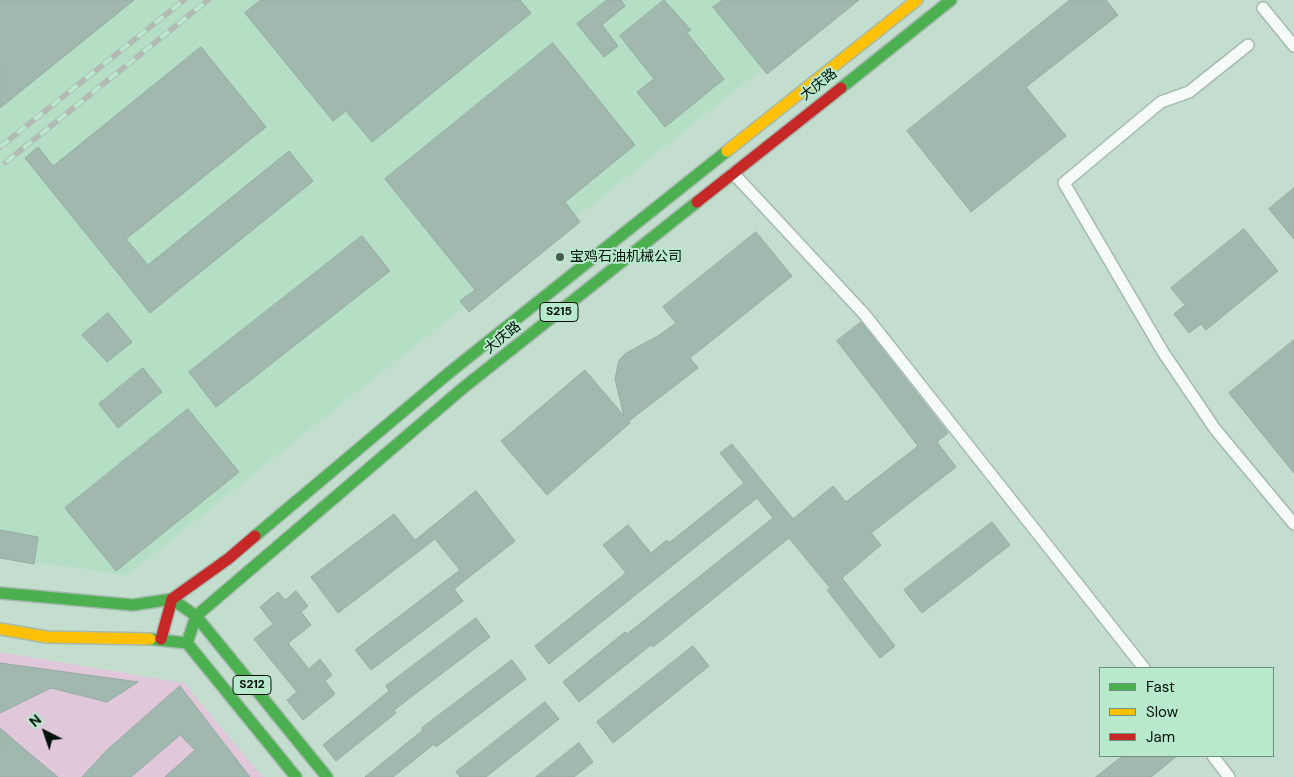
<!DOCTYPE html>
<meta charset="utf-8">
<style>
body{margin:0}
#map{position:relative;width:1294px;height:777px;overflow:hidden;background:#c3dece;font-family:"DM Sans",sans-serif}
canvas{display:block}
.legend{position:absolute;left:1099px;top:667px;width:175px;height:90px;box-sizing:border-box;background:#b8e9cc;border:1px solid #6f937e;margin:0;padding:6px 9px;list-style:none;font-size:15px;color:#021108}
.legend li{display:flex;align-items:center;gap:10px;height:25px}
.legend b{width:25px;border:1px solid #6f937e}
.north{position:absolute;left:20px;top:707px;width:50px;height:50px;-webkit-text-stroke:4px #b8e9cc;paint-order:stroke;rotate:319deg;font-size:14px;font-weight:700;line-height:20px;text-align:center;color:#021108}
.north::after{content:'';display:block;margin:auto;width:18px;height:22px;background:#021108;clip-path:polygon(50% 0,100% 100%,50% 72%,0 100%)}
</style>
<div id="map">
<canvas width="1294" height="777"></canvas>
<ul class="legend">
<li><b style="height:6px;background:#4caf50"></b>Fast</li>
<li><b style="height:6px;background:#ffc107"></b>Slow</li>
<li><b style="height:6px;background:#c62828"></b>Jam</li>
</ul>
<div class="north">N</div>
</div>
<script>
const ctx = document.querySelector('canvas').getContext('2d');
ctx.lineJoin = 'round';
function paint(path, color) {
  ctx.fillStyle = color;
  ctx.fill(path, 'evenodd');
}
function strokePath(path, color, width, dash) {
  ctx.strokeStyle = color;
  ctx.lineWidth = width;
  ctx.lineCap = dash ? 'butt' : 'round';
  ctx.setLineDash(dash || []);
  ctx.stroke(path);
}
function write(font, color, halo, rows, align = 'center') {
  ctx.font = font + ' "DM Sans","Noto Sans SC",sans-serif';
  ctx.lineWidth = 4;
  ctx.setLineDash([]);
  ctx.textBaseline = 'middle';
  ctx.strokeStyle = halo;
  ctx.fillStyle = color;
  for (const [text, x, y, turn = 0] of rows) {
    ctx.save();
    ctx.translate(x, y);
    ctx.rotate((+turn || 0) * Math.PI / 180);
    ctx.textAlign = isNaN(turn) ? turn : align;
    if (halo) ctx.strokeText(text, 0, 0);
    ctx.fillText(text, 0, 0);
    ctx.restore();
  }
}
const built = new Path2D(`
 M0 0H849L127 575 0 557Z`);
const green = new Path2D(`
 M0 652 184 683 263 777H0Z`);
const building = new Path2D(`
 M0 0H134L0 108Z
 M261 0H520L531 13 372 142 346 111 333 121 245 13Z
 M607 0H621L625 6 602 25 618 46 604 57 577 24Z
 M664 0 691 30 687 33 724 79 665 127 637 92 654 79 620 36Z
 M723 0H859L767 74 713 7Z
 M1070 0H1106L1118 15 1026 87 1066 136 971 212 907 131Z
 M553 43 635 145 565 202 580 222 469 312 460 301 475 290 385 179Z
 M201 47 266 127 126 239 148 265 289 151 313 181 150 313 25 158 38 147 53 166Z
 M1294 188V239L1269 209Z
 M1244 229 1278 271 1206 330 1201 324 1189 333 1174 314 1185 305 1171 288Z
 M756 232 792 276 690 358 698 368 629 421 630 423 547 495 501 441 585 370 624 416 615 379 619 360 626 353 658 336 676 323 663 307Z
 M362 236 390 271 216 407 189 372Z
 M108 313 132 342 107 362 82 335Z
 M861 322 948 433 937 442 956 467 871 533 881 545 842 578 895 646 880 658 827 590 830 588 789 538 653 647 651 645 579 702 563 682 625 632 627 634 773 518 757 498 549 664 535 646 626 573 603 545 628 525 651 553 667 540 669 543 744 483 720 453 732 444 793 519 833 486 846 502 918 446 837 341Z
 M1294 340V473L1229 393Z
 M143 368 162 392 118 428 99 404Z
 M188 409 239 472 116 571 65 508Z
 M476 491 515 541 454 589 463 601 371 670 355 650 460 570 435 539 338 613 311 577 394 514 415 540Z
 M992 522 1010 545 922 613 904 590Z
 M0 530 38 537 34 564 0 558Z
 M296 591 308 606 301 612 311 625 288 643 309 669 320 659 332 675 325 681 335 694 303 720 287 700 297 692 254 639 273 624 260 607 278 592 285 600Z
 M476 618 490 637 394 710 396 713 336 761 323 745 389 691 386 686Z
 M693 646 709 666 613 743 597 722Z
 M512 660 526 679 436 747 434 744 393 777H365L423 730 422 728Z
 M0 663 138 682 107 702 51 688 0 713Z
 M180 686 250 777H165L195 750 180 735 131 777H82L107 750Z
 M545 702 559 719 486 777H460L456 772Z
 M0 728 29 753 58 777H0Z
 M579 743 593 762 574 777H536Z
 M1123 756H1177L1151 777H1096Z`);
const street = new Path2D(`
 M1263 8 1294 46
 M1248 45 1189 92 1161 102 1064 183 1163 352 1215 429 1294 524
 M733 173 865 315 1144 668
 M1213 756 1229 777`);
const fast = new Path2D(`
 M841 88 951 0
 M255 536 450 372 727 151
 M0 593 133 605 172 599 196 616 327 777
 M150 639 187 643 296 777
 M187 643 196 616 463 388 697 202`);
const slow = new Path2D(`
 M727 151 917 0
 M0 629 47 637 150 639`);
const jam = new Path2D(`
 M697 202 841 88
 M161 639 172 599 228 559 255 536`);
const rail = new Path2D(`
 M0 147 184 0
 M6 162 208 0`);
const markers = [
 [560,257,5,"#46594d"]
];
const shields = [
 [559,312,38],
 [252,685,38]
];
const shieldNames = [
 ["S215",559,312],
 ["S212",252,685]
];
const streetNames = [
 ["大庆路",819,85,-38],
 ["大庆路",503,338,-39]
];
const poiNames = [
 ["宝鸡石油机械公司",570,257]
];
paint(built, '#b4dfc5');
paint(green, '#e0c8da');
paint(building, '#a1b8af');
strokePath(building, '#94aba2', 1);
strokePath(street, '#a5baae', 14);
strokePath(fast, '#a5baae', 14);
strokePath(slow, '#a5baae', 14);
strokePath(jam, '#a5baae', 14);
strokePath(street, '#f6faf8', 11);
strokePath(fast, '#4caf50', 11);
strokePath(slow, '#ffc107', 11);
strokePath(jam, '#c62828', 11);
strokePath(rail, '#b3b9b5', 5.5);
strokePath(rail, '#b8e9cc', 4, [11]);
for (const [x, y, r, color] of markers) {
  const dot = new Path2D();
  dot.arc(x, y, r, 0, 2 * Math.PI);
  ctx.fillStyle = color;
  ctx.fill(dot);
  strokePath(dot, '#b8e9cc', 2);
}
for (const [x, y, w] of shields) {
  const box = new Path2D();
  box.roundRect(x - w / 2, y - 9.5, w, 19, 4);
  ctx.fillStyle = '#b8e9cc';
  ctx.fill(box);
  strokePath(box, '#021108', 1);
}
write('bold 12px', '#021108', null, shieldNames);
write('14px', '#021108', '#b8e9cc', streetNames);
write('14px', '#021108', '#b8e9cc', poiNames, 'left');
</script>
